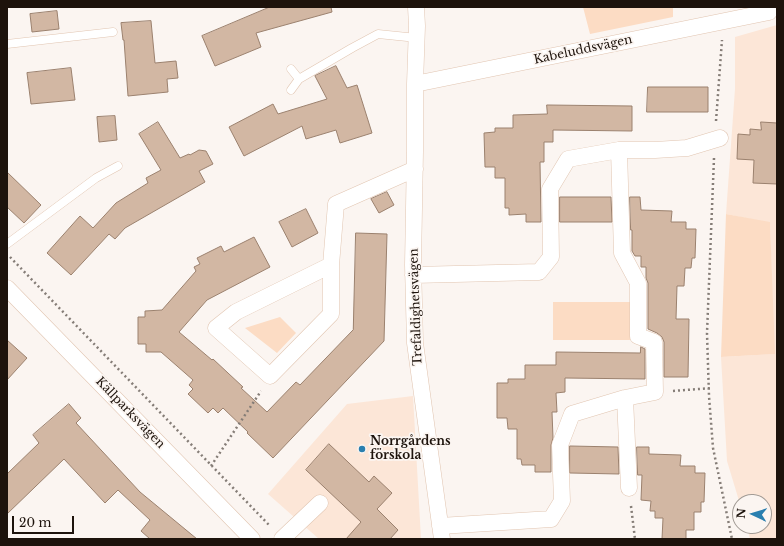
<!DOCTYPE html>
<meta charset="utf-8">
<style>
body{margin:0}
#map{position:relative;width:784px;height:546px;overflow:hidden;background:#fbf5f1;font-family:"Libre Baskerville",serif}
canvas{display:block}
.frame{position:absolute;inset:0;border:8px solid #1d130c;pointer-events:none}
.north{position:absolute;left:732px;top:494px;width:40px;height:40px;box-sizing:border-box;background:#fbf5f1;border:1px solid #a29b95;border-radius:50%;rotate:274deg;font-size:11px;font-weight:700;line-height:16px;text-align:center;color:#1d130c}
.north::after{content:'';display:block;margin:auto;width:14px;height:18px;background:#2a7faf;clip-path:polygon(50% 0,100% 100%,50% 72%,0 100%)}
.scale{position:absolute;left:12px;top:516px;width:62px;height:18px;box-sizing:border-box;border:2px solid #1d130c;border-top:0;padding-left:5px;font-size:12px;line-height:14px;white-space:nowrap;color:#1d130c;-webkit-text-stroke:3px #fbf5f1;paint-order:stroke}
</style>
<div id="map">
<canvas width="784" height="546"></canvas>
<div class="frame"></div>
<div class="north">N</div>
<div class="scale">20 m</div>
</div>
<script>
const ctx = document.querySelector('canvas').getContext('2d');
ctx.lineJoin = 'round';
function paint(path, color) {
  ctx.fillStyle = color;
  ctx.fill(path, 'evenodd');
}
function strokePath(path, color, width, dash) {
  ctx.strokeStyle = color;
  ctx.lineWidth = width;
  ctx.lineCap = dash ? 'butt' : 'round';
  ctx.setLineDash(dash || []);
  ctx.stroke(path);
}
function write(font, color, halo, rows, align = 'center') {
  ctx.font = font + ' "Libre Baskerville",serif';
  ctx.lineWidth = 3.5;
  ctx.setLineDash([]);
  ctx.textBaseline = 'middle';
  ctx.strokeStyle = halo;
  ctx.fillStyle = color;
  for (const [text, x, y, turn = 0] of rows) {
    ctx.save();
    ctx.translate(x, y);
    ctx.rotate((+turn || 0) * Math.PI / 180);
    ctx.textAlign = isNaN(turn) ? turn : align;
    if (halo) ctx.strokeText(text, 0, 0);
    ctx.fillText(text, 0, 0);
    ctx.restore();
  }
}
const built = new Path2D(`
 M777 25V539H750L747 526H764V502H740V504L727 461 721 357 774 354 770 223 726 214 735 89V37Z
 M413 396 421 539H319L268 494 347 404Z`);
const green = new Path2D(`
 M583 7H673V17L590 34Z
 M726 214 770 222 775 354 721 357Z
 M553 302H632V340H553Z
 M280 317 296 333 277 353 245 328Z`);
const building = new Path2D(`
 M270 7H331L332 12 256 33 261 47 215 66 202 36Z
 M57 11 59 29 32 32 30 14Z
 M151 21 155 63 176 61 178 78 167 79 168 92 128 96 124 40H123L121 23Z
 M336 66 347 88 357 85 372 133 340 143 336 130 306 139 302 126 244 156 229 127 273 104 278 114 327 99 315 76Z
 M71 68 75 100 31 104 27 73Z
 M648 87H708V112H647Z
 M547 105 632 106V131L553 130V142H544V162H540L541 222H526V214L509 215V208H505V178H495V167H485L484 133 495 132V128H513V115L547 114Z
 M115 116 117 140 99 142 97 117Z
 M158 122 180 158 189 154 190 155 199 150 206 151 213 164 199 171 205 182 125 228 115 239 109 234 71 275 47 253 80 216 93 228 116 203 148 183 146 178 161 170 139 134Z
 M761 122 777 123V184L753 183 754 160 737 159 738 134 750 135V129L761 130Z
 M7 172 41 205 24 223 7 207Z
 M387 192 394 205 379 213 371 199Z
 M560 197H611L612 222H560Z
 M630 197H640L641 210 672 211 671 222H686V229H696L695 258H692L691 268H685L684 286H677L676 319H689L688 377H664V342L662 337 657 333 648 329V283L646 278V267H641V256H635L632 251V230H631Z
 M306 209 318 233 292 247 279 222Z
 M356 233 387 234 384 341 273 458 247 433 248 432 223 408 218 413 213 408 208 413 188 394 193 389 189 385 193 380 161 352H146V344H138V317H145V311L162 310 196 271 194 267 200 264 197 258 221 246 224 252 254 237 270 267 207 300 179 332 212 360 213 359 243 387 241 388 267 412 296 382 300 385 353 330Z
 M7 340 27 358 7 380Z
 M641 347 645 349V379L565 378V392L556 393 557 412H552L553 438 551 445V472H535V465H522L521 459H517V429H508L507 418H497V383H508V379H525V365H556V352L640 353Z
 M69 404 81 418 76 423 140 492 197 539H150L141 531 150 520 118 490 105 503 64 459 7 514V474L39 443 33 435Z
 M329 444 369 482 374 476 392 493 377 509 398 530 390 539H346L361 522 306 470Z
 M570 446 618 447 619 474 570 473Z
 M637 447H649V454L681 455 680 466H695V473H705L704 502H701V512H694V530H686V539H662L663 518H655V511H650L651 501 641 500 642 475H638Z`);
const path = new Path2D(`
 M716 121 722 40
 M714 158 707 333 709 396 713 448 732 539
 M10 257 269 525
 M673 391 712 388
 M211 466 261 391
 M631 506 635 539`);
const lane = new Path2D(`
 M7 44 113 32
 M291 69 299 79
 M291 90 299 79 352 48 378 34 417 38
 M7 244 96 178 118 166`);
const street = new Path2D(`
 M416 7 417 26 415 84V151L413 265 415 343 442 539
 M415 84 769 12
 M331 265V314L270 376 216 328 236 312 331 265 336 204 415 169
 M413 275 539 272 551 257 550 189 568 159 619 150
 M7 288 252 539
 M625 398 629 488
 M440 526 551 519 562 501 560 445 572 414 625 398 655 392 654 342 638 336V283L622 253 619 150H655L687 148 720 138
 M282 539 320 503`);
const markers = [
 [362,449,4,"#2a7faf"]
];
const streetNames = [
 ["Kabeluddsvägen",583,50,-12],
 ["Trefaldighetsvägen",416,307,-92],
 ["Källparksvägen",130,413,46]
];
const poiNames = [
 ["Norrgårdens",370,442],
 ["förskola",370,456]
];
paint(built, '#fce6d7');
paint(green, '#fcdcc4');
paint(building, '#d2b7a3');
strokePath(building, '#9b816e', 1);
strokePath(lane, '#e1c5b1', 9);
strokePath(street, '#e1c5b1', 17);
strokePath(path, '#857d77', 2.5, [2, 3]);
strokePath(lane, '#fff', 8);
strokePath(street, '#fff', 16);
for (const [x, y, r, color] of markers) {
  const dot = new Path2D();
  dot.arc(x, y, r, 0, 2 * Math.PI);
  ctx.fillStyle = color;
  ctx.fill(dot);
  strokePath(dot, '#fbf5f1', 1.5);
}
write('12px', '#1d130c', '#fbf5f1', streetNames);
write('bold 12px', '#1d130c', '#fbf5f1', poiNames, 'left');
</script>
